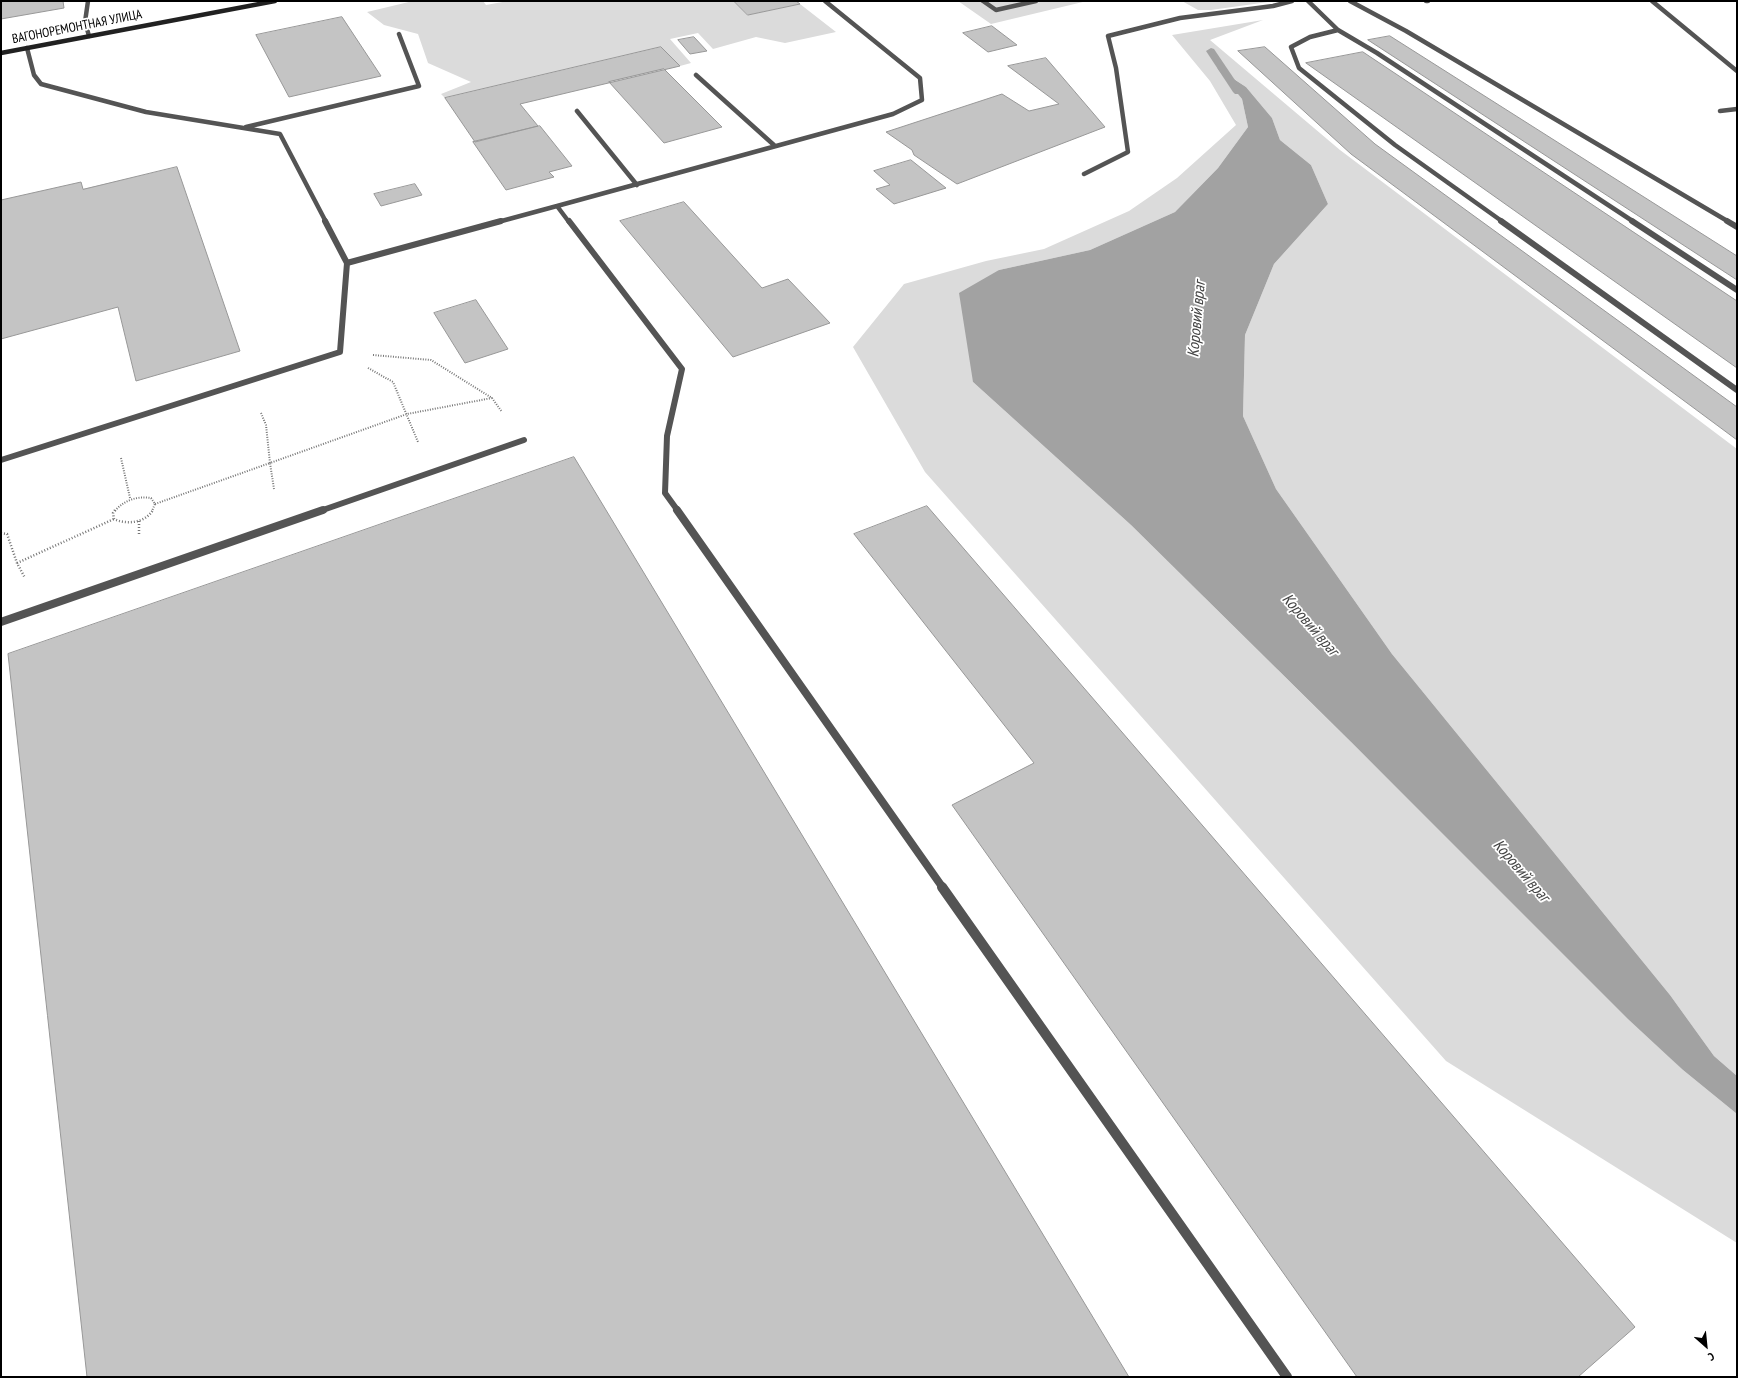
<!DOCTYPE html>
<meta charset="utf-8">
<style>
body{margin:0}
#map{position:relative;width:1738px;height:1378px;overflow:hidden;background:#fff;font-family:"PT Sans Narrow",sans-serif}
canvas{display:block}
.frame{position:absolute;inset:0;border:2px solid #000;pointer-events:none}
.north{position:absolute;left:1686px;top:1326px;width:40px;height:40px;-webkit-text-stroke:3px #fff;paint-order:stroke;rotate:153deg;font-size:11px;font-weight:700;line-height:16px;text-align:center;color:#000}
.north::after{content:'';display:block;margin:auto;width:14px;height:18px;background:#000;clip-path:polygon(50% 0,100% 100%,50% 72%,0 100%)}
</style>
<div id="map">
<canvas width="1738" height="1378"></canvas>
<div class="frame"></div>
<div class="north">С</div>
</div>
<script>
const ctx = document.querySelector('canvas').getContext('2d');
ctx.lineJoin = 'round';
function paint(path, color) {
  ctx.fillStyle = color;
  ctx.fill(path, 'evenodd');
}
function strokePath(path, color, width, dash) {
  ctx.strokeStyle = color;
  ctx.lineWidth = width;
  ctx.lineCap = dash ? 'butt' : 'round';
  ctx.setLineDash(dash || []);
  ctx.stroke(path);
}
function write(font, color, halo, rows, align = 'center') {
  ctx.font = font + ' "PT Sans Narrow",sans-serif';
  ctx.lineWidth = 3.5;
  ctx.setLineDash([]);
  ctx.textBaseline = 'middle';
  ctx.strokeStyle = halo;
  ctx.fillStyle = color;
  for (const [text, x, y, turn = 0] of rows) {
    ctx.save();
    ctx.translate(x, y);
    ctx.rotate((+turn || 0) * Math.PI / 180);
    ctx.textAlign = isNaN(turn) ? turn : align;
    if (halo) ctx.strokeText(text, 0, 0);
    ctx.fillText(text, 0, 0);
    ctx.restore();
  }
}
const green = new Path2D(`
 M413 1H483L486 5 508 1H734L748 15 800 4 836 32 785 43 756 37 713 49 698 33 670 39 691 63 680 66 661 47 445 98 441 94 471 82 428 63 418 34 384 25 367 12Z
 M958 1H1087L991 24Z
 M1182 1H1267L1268 2 1211 10H1198Z
 M1263 20 1210 40 1340 150 1737 449V1076L1714 1056 1670 995 1392 654 1276 489 1243 416 1245 335 1274 264 1328 204 1311 165 1280 140 1272 118 1246 87 1219 69 1242 99 1248 127 1218 168 1175 212 1090 250 999 270 973 382 1131 525 1683 1070 1737 1114V1243L1446 1061 925 472 853 347 904 284 986 261 1044 249 1129 211 1177 178 1236 125 1210 81 1172 35Z`);
const water = new Path2D(`
 M1217 68 1246 87 1272 118 1280 140 1311 165 1328 204 1274 264 1245 335 1243 416 1276 489 1392 654 1670 995 1714 1056 1737 1076V1114L1683 1070 1628 1019 1351 742 1131 525 973 382 959 293 999 270 1090 250 1175 212 1218 168 1248 127 1242 99Z`);
const stream = new Path2D(`
 M1211 48 1214 49 1243 92 1241 94H1235L1233 92 1206 51Z`);
const building = new Path2D(`
 M1 1H63L64 8 1 19Z
 M734 1H796L800 4 748 15Z
 M342 17 381 76 289 97 256 35Z
 M992 26 1017 45 988 52 963 33Z
 M1390 36 1737 256V280L1368 40Z
 M694 37 707 51 690 54 678 40Z
 M661 47 680 66 520 104 538 126 475 142 445 98Z
 M1265 47 1375 144 1737 407V440L1351 154 1238 51Z
 M1363 52 1737 301V368L1306 63Z
 M1046 58 1105 127 957 184 914 155 912 150 886 132 1002 94 1029 111 1059 104 1008 66Z
 M664 69 722 127 664 143 609 82Z
 M540 126 572 166 549 172 554 177 506 190 473 142Z
 M911 160 946 188 894 204 876 189 890 185 874 171Z
 M177 167 240 351 136 381 118 307 1 339V200L81 182 83 189Z
 M415 184 422 195 381 206 374 194Z
 M684 202 762 288 788 279 830 323 733 357 620 221Z
 M476 300 508 349 465 363 434 313Z
 M574 457 1129 1377H87L8 654Z
 M927 506 1635 1327 1578 1377H1357L952 805 1034 763 854 534Z`);
const pathFar1 = new Path2D(`
 M373 355 431 360 492 398 502 412
 M368 368 393 382 418 442
 M261 413 266 425 270 463 407 414 492 398
 M121 458 130 498
 M155 504 270 463 274 489
 M115 511C124 500 137 496 151 498L155 504 152 511`);
const path = new Path2D(`
 M115 510 113 513 114 519C127 525 145 523 153 510
 M139 521V536
 M1 533 7 534 17 563 25 578
 M17 563 114 519`);
const laneFar3 = new Path2D(`
 M88 1 85 22 89 36
 M983 1 996 10 1036 1
 M1308 1 1338 30 1377 53 1634 222
 M1426 1H1428
 M1652 1 1737 71
 M1338 30 1310 37 1291 47 1299 68 1395 145 1503 222
 M27 48 34 75 41 84 146 112 280 134 326 222
 M696 75 775 146
 M577 111 637 185
 M1720 111 1737 109
 M246 127 419 86 399 34
 M1084 174 1128 152 1116 68 1108 36 1180 18 1273 6 1292 1
 M557 206 893 114 922 100 920 78 825 1
 M498 222 557 206 569 222`);
const laneFar2 = new Path2D(`
 M569 221 682 369 667 436 665 493 678 511
 M1501 221 1737 390
 M1632 221 1737 290
 M347 263 501 221
 M1 460 340 352 347 263 325 221
 M320 511 524 440`);
const laneFar1 = new Path2D(`
 M677 510 943 888
 M1 622 323 510`);
const lane = new Path2D(`
 M942 887 1287 1377`);
const streetFar1 = new Path2D(`
 M1350 1 1406 31 1729 222`);
const street = new Path2D(`
 M1727 221 1737 227`);
const secondary = new Path2D(`
 M1 53 275 1`);
const farStreetnames = [
 ["ВАГОНОРЕМОНТНАЯ УЛИЦА",77,27,-11]
];
const waterNames = [
 ["Коровий враг",1197,319,-85],
 ["Коровий враг",1310,625,49],
 ["Коровий враг",1521,871,49]
];
paint(green, '#dbdbdb');
paint(water, '#a2a2a2');
paint(stream, '#a2a2a2');
paint(building, '#c4c4c4');
strokePath(building, '#989898', 1);
strokePath(pathFar1, '#767676', 2, [1, 1.5]);
strokePath(path, '#767676', 2.5, [1, 2]);
strokePath(laneFar3, '#545454', 4.5);
strokePath(laneFar2, '#545454', 6);
strokePath(laneFar1, '#545454', 8);
strokePath(lane, '#545454', 10);
strokePath(streetFar1, '#545454', 4.5);
strokePath(street, '#545454', 6);
strokePath(secondary, '#212121', 4.5);
write('13px', '#000', '#fff', farStreetnames);
write('italic 16px', '#434343', '#fff', waterNames);
</script>
